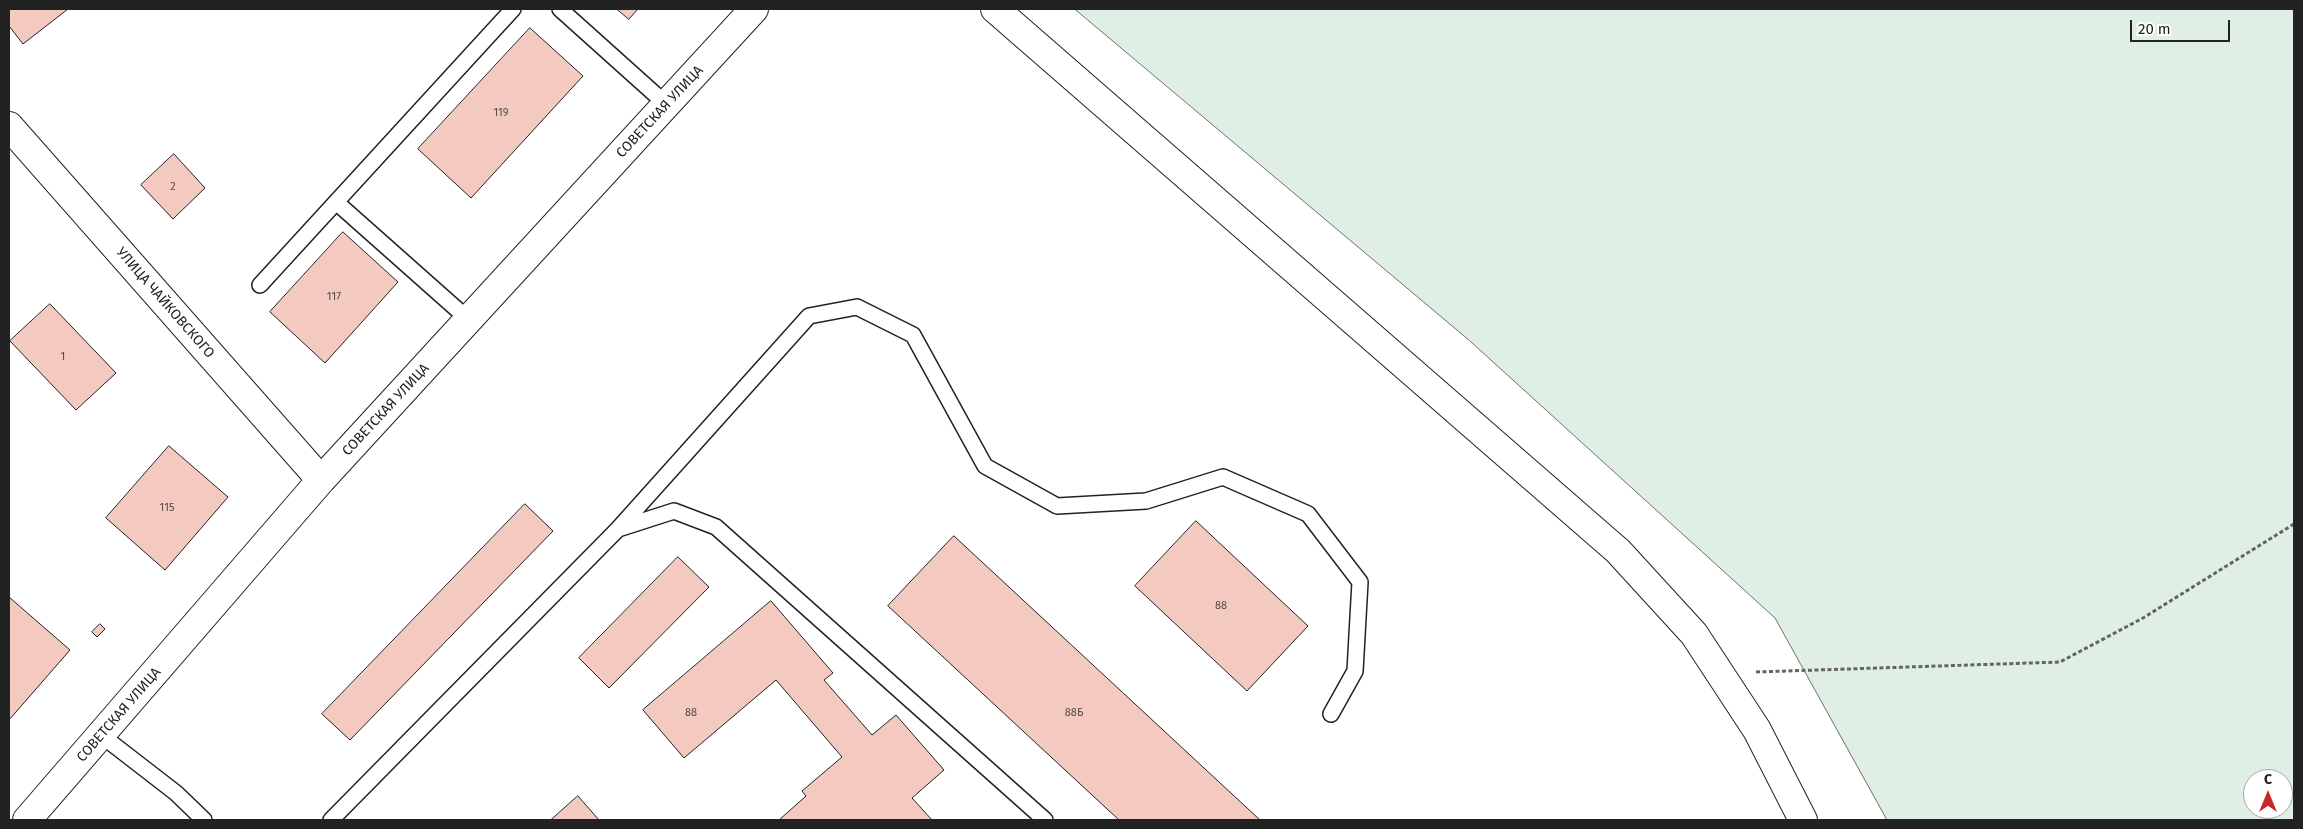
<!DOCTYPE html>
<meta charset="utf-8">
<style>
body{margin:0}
#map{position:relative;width:2303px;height:829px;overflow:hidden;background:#fff;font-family:"Fira Sans",sans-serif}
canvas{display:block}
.frame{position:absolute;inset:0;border:10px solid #222;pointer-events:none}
.north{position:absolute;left:2243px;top:769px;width:50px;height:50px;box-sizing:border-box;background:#fff;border:1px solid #a7a7a7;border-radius:50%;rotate:0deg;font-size:14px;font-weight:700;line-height:20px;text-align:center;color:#222}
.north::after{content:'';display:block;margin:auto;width:18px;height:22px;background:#c62828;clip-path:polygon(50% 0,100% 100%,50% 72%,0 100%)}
.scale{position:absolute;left:2130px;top:20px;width:100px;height:22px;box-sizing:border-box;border:2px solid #222;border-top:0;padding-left:6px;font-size:15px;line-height:18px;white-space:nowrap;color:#222;-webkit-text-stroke:4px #fff;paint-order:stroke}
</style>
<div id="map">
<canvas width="2303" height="829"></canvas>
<div class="frame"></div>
<div class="north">С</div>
<div class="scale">20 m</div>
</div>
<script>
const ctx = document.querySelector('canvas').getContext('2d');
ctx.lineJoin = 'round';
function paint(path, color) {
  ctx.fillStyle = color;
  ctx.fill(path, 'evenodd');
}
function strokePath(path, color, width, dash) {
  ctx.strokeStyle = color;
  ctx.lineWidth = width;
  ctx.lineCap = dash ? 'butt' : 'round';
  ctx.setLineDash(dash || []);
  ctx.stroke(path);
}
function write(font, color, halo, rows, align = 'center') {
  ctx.font = font + ' "Fira Sans",sans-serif';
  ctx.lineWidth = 4;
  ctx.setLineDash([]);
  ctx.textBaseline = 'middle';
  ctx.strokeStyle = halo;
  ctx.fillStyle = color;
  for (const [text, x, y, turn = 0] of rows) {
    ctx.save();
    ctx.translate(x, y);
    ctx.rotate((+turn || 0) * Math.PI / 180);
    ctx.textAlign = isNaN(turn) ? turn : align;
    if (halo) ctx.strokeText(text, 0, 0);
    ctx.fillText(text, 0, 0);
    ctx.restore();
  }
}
const green = new Path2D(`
 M1075 9H2294V820H1887L1775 618 1470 341ZM2253 779H2283V809H2253Z`);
const building = new Path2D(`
 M9 9H68L23 44 9 26Z
 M617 9H638L629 19Z
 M530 28 583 76 471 198 418 149Z
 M174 154 205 188 173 219 141 185Z
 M343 232 398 282 325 363 270 312Z
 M50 304 116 373 76 410 10 341Z
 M169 446 228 497 165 570 106 518Z
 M525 504 553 531 350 740 322 714Z
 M1196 521 1308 626 1247 691 1135 586Z
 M954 536 1260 820H1119L888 606Z
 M678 557 709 587 609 688 579 658Z
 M9 597 70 650 9 720Z
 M771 601 833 673 824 680 872 735 896 715 944 770 912 798 932 820H779L806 796 802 791 842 757 776 680 684 758 643 710Z
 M100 624 105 629 97 637 92 632Z
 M578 796 599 820H551Z`);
const path = new Path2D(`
 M1756 672 2060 662 2143 618 2294 524`);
const service = new Path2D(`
 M560 9 667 105
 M336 202 469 320
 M260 285 513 9
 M618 529 809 316 857 307 913 335 985 466 1057 506 1146 501 1223 477 1308 514 1360 582 1355 671 1331 714
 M101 735 176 793 204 820
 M331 820 618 529 674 511 716 527 1045 820`);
const secondary = new Path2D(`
 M995 9 1618 551 1694 634 1757 730 1803 820
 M9 126 321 480
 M27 820 321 480 754 9`);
const numberNames = [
 ["119",501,113],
 ["2",173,187],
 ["117",334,297],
 ["1",63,357],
 ["115",167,508],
 ["88",1221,606],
 ["88",691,713],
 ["88Б",1074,713]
];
const streetNames = [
 ["СОВЕТСКАЯ УЛИЦА",660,112,-47],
 ["УЛИЦА ЧАЙКОВСКОГО",165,303,49],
 ["СОВЕТСКАЯ УЛИЦА",386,410,-47],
 ["СОВЕТСКАЯ УЛИЦА",119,715,-49]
];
paint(green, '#e0efe3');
strokePath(green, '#6f6f6f', 1);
paint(building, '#f3c9c0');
strokePath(building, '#222', 1);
strokePath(service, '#222', 18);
strokePath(secondary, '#222', 30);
strokePath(path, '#646464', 3, [4, 2.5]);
strokePath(service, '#fff', 15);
strokePath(secondary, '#fff', 28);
write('11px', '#564c4a', null, numberNames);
write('14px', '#222', '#fff', streetNames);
</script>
